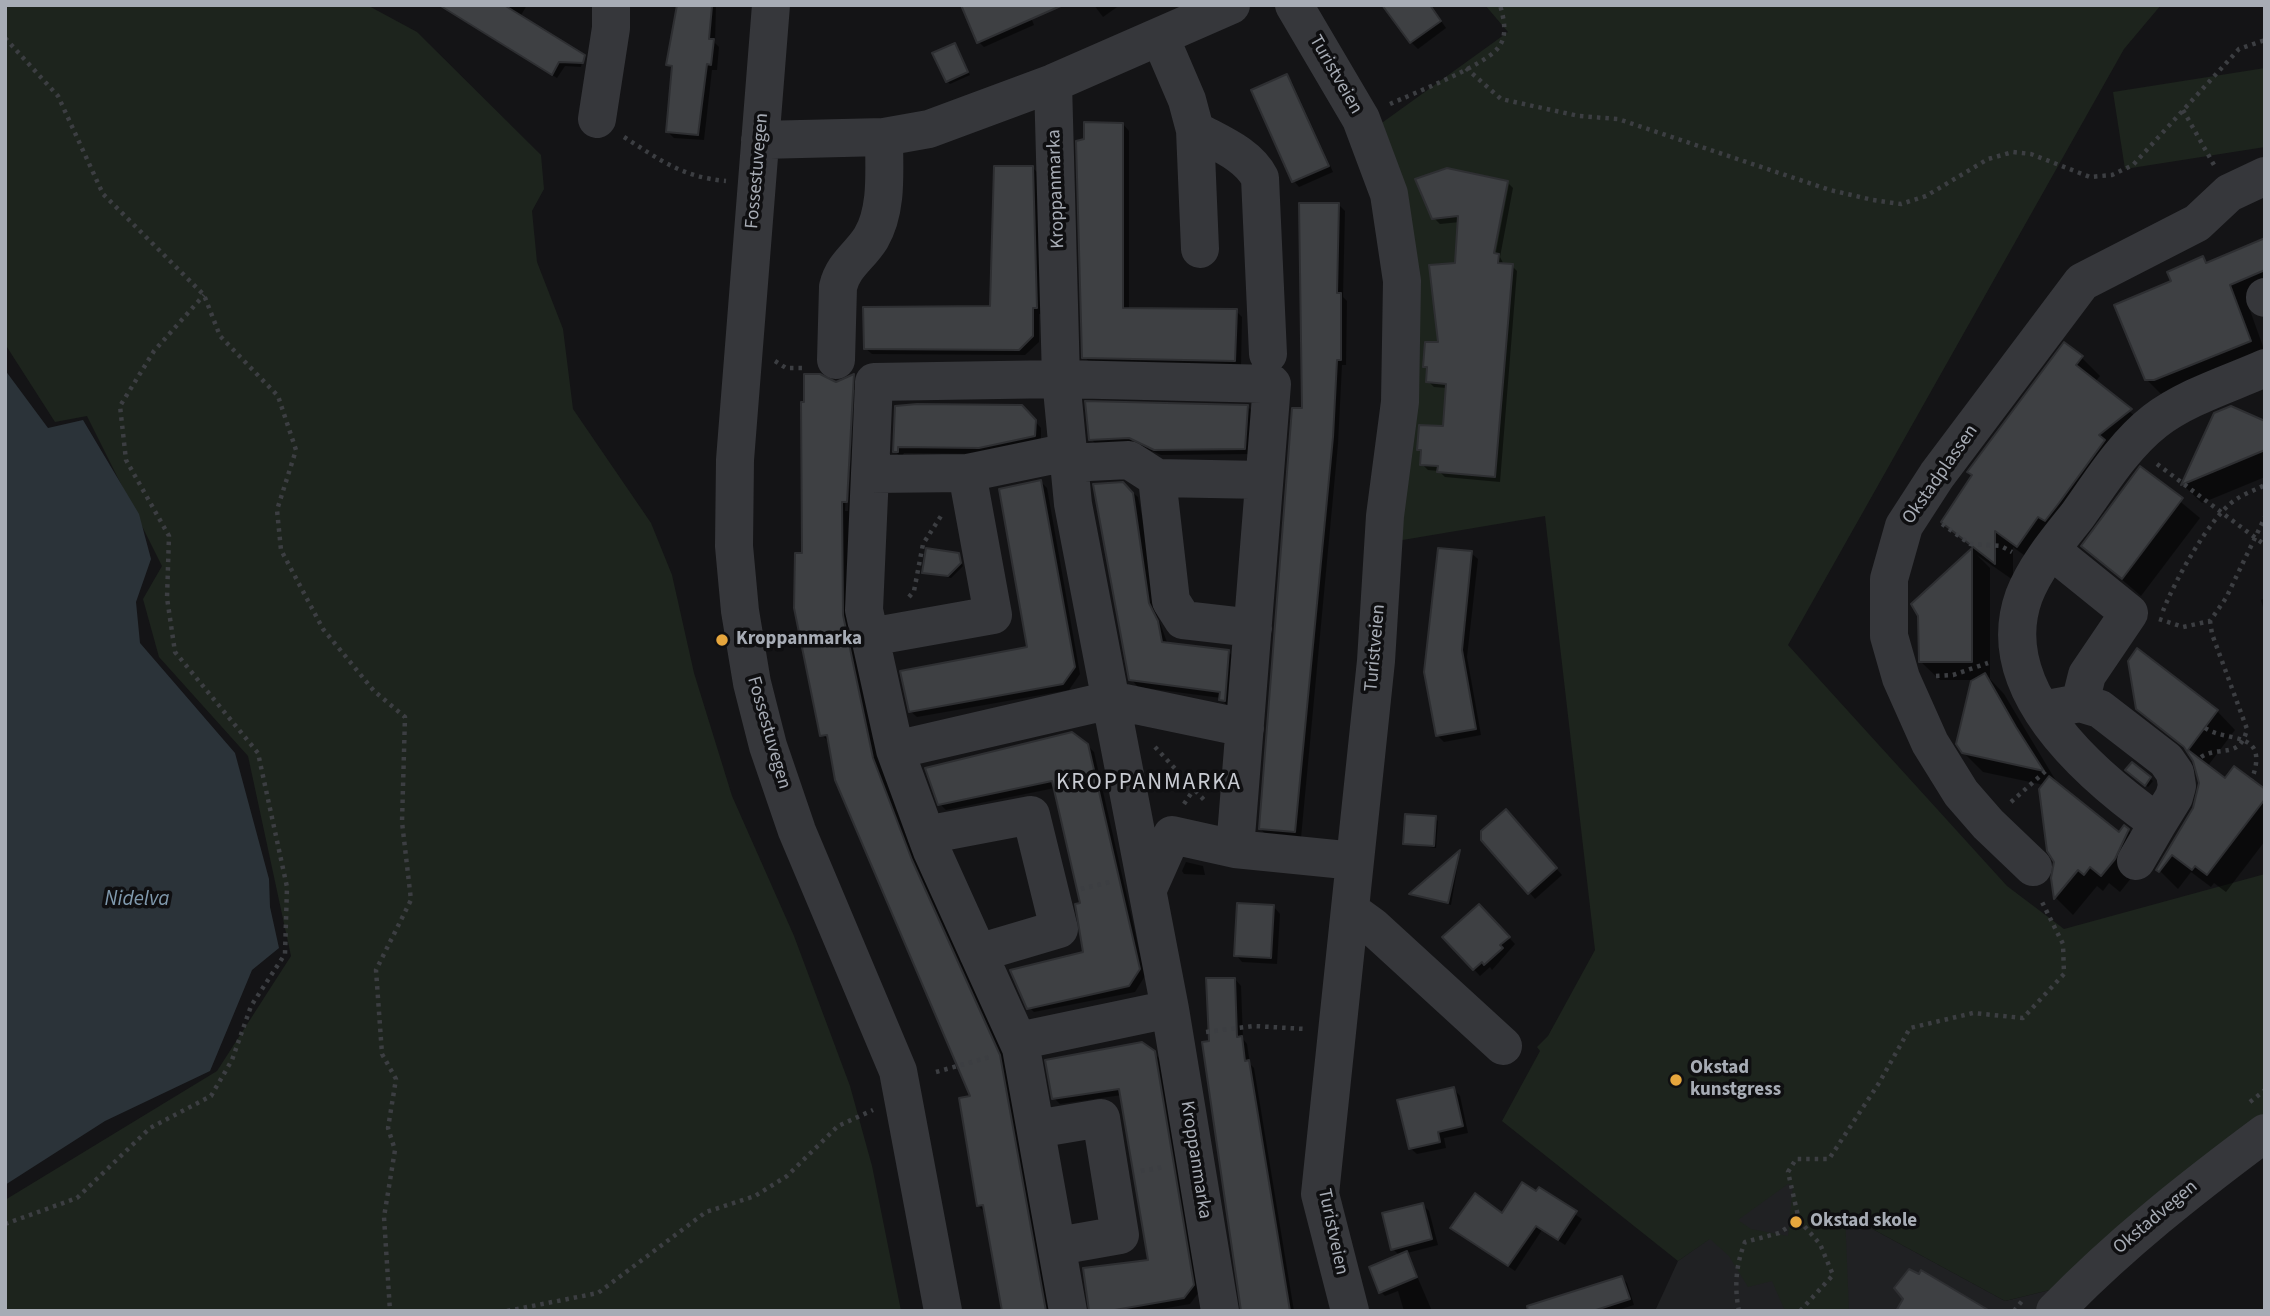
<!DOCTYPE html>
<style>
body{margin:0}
#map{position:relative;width:2270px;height:1316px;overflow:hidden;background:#141416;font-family:"Source Sans 3",sans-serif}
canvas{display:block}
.frame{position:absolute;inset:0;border:7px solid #a7acb5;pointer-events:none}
</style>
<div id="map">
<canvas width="2270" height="1316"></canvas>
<div class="frame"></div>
</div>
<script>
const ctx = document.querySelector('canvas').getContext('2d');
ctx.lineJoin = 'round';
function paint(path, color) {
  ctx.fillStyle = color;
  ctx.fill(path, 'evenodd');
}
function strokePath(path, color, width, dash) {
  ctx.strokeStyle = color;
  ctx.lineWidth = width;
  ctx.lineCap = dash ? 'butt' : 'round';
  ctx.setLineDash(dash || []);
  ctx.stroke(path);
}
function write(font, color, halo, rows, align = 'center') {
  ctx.font = font + ' "Source Sans 3",sans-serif';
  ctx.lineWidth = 7;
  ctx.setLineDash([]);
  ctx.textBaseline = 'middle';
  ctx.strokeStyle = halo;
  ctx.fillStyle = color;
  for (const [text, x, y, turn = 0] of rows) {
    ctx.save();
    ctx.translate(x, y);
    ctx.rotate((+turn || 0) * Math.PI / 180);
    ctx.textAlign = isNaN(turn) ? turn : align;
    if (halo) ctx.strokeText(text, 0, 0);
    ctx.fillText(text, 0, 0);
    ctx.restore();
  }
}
const built = new Path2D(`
 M1788 1183 2005 1301 2066 1286 2044 1311H1655L1678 1261Z`);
const green = new Path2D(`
 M5 5H367L417 32 541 155 544 189 532 211 537 262 563 329 573 409 651 523 672 575 694 673 732 796 794 936 850 1086 872 1166 901 1311H5V1200L217 1071 291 956 248 756 159 657 143 599 162 566 87 416 55 422 5 344Z
 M1485 5H2161L2124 49 1788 645 2007 886 2064 929 2265 874V1126L2066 1286 2005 1301 1845 1214 1849 1311H1785L1772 1281 1748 1287 1729 1256 1710 1239 1678 1261 1502 1121 1540 1051 1537 1047 1548 1036 1595 950 1545 516 1373 545 1391 363 1372 130 1508 32ZM1788 1184 1793 1186 1788 1236 1751 1229 1738 1220Z
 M2265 68V147L2125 169 2113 92Z`);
const water = new Path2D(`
 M5 370 48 428 83 420 139 514 151 559 136 602 140 643 235 753 269 879 270 907 279 948 252 970 210 1071 105 1121 5 1185Z`);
const shadow = new Path2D(`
 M437 5H527L520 17 583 56 581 67 565 66 557 78Z
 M678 5H716L715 43 719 47 717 70H712L704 140 674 138 668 132 674 70 668 65Z
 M1094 5H1120L1103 17Z
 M1430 5 1446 28 1418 49 1411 42Z
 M1030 15 1034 25 984 47 979 42Z
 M955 45 970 75 950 84 947 81Z
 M1286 76 1292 82 1333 172 1299 187 1294 181 1254 91Z
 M1123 124 1129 131V310L1236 311 1242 317 1241 367 1091 363 1084 357Z
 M1033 168 1039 174 1043 314H1039V342L1025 355 872 354 865 348 992 308Z
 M1507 182 1491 262H1494L1509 184 1513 188 1500 257 1504 265 1512 266 1517 271 1500 482 1445 477 1439 471 1428 470 1422 464 1423 453 1419 449 1445 428 1447 388 1434 387 1428 381 1429 370 1425 366 1440 343 1457 265 1460 222 1440 224 1434 218Z
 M1339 205 1345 211 1343 297 1347 301 1346 365H1342L1338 444 1301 838 1267 835 1260 829 1303 410Z
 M2265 237V295L2247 302 2265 352 2164 397 2146 379 2173 282 2203 258 2209 264 2257 244 2256 241Z
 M2081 357 2100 376 2095 382 2149 428 2036 564 2013 547V580L1977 555 1990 568V679L2004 694 2059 786 2120 834 2128 830 2146 848 2132 877 2120 892 2109 883 2103 891 2097 886 2073 915 2056 898 2053 878 2056 861 2044 785 1983 772 1963 752 1973 680H1940L1921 662 1920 616 1913 604 1973 549 1943 522Z
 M854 376 865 387 853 622 1011 1067 1054 1311H1003L986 1213 978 1206 973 1098 831 744 822 735 803 555 836 384ZM851 390H855L848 511H845Z
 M1022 407 1041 428V443L987 454 904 453 901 458 895 451 897 408Z
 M1248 407 1254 413 1250 454 1161 455 1136 444 1097 445 1091 439Z
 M2218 413 2265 423V477L2202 503 2183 485Z
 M2141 469 2200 518 2141 596 2083 546Z
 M1041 482 1047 488 1080 674 1069 690 917 717 910 711 1029 648Z
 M1123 484 1138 497 1148 544 1156 612 1168 645 1228 651 1235 659 1228 707 1221 698 1138 687 1131 679Z
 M1471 553 1478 559 1467 657 1481 735 1444 742 1437 735Z
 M959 554 963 566 951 578 924 572Z
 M2265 598V614L2261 600Z
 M2138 708 2217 711 2235 730 2207 767 2225 781 2265 791V841L2226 892 2214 883 2211 887 2191 872 2178 889 2158 869 2194 809 2200 783 2191 755Z
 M1087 745 1094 752 1145 976 1135 992 1034 1012 1028 1006 1085 953 1082 905 1055 788 946 810 940 804Z
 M2133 764 2153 781 2148 787 2128 770Z
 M1435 818 1438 821 1436 848 1405 844Z
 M1512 818 1562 875 1535 899 1529 892Z
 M1460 852 1451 905 1411 894Z
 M1186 862 1203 866 1205 875 1184 874 1182 871Z
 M1479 906 1515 944 1492 970 1490 967 1480 976 1445 938Z
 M1274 907 1280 914 1277 964 1242 962 1236 955Z
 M1235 979 1241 986 1243 1039 1247 1044 1250 1064 1254 1068 1294 1311H1243L1211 1043Z
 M1154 1053 1160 1059 1199 1292 1190 1304 1150 1311H1090L1150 1262 1122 1095 1060 1104 1054 1098Z
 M1454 1089 1460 1096 1468 1133 1444 1138 1446 1148 1417 1154 1410 1148Z
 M1539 1190 1582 1219 1565 1245 1542 1230 1515 1271 1452 1228 1503 1215Z
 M1423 1205 1429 1211 1438 1245 1407 1253 1432 1311H1404L1398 1291 1385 1296 1381 1292 1400 1256 1393 1249Z
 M1622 1278 1627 1283 1634 1305 1615 1311H1520Z`);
const building = new Path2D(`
 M439 5H504L585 55 583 63 559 62 552 75Z
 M677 5 712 6 709 39H714L711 65 707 64 698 135 666 132 672 66 666 65Z
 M961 5H1063L977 43Z
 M1382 5H1430L1441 21 1410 43Z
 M955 43 968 72 946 82 932 53Z
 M1287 74 1329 166 1292 182 1251 90Z
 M1084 122 1123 123V308L1237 309 1235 361 1082 358 1076 141 1084 139Z
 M994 166H1033L1037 308H1033V336L1019 350 864 349 863 307 990 306Z
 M1447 168 1508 181 1494 253 1499 254 1498 263 1513 264 1495 477 1437 472 1438 466 1420 465 1421 450H1417L1419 425 1443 426 1446 384 1426 382 1427 367H1423L1425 342H1438L1429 265 1455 263 1458 216 1432 219 1415 179Z
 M1299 203H1339L1337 293H1341V360H1337L1333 437 1295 832 1259 829 1292 408H1302Z
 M2265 238V270L2230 285 2251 341 2154 380H2145L2114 305 2171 281 2167 272 2203 256 2206 263Z
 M2064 342 2083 356 2076 365 2132 409 2099 435 2105 440 2059 503 2045 521 2038 517 2017 547 1995 531V564L1941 522 1972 475 1967 472Z
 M804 374H820L836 382 854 374 847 502H842L843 615 873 758 912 860 1000 1055 1046 1311H1002L983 1205 977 1206 959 1098 970 1096 835 780 827 735 820 736 794 608 795 553H802L801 402H804Z
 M1085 401 1248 405 1245 449 1154 450 1129 438 1089 440Z
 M917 404 1022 405 1036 420 1035 436 979 448 898 447V452H893L895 406Z
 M2231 406 2265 421V450L2181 485 2214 413Z
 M2140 466 2183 498 2122 579 2081 546Z
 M1041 480 1075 667 1063 684 909 712 900 671 1027 647 999 489Z
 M1123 482 1133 493 1149 603 1158 621 1162 642 1229 650 1225 701 1219 700 1220 692 1129 680 1093 484Z
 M926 548 959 553 961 563 948 576 922 573Z
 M1438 548 1472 551 1462 650 1476 729 1436 736 1424 672Z
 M1972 548V662H1919L1918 616 1911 604Z
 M2137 648 2218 710 2188 750 2225 778 2234 766 2265 789V799L2207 875 2195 866 2192 870 2172 855 2159 872 2156 870 2193 808 2199 783 2193 761 2184 747 2136 709 2128 661Z
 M1985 673 2016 727 2044 771 1962 753 1956 744 1971 681Z
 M1072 732 1088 744 1140 969 1129 986 1027 1009 1010 970 1083 952 1075 904 1080 903 1052 781 938 805 925 768Z
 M2132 762 2151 777 2145 786 2125 770Z
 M2049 776 2119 832 2124 825 2129 829 2115 859 2101 876 2090 867 2084 875 2078 870 2054 899 2051 878 2054 862 2047 851 2039 789Z
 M1506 809 1557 868 1528 894 1481 840V831Z
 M1405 814 1436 816 1434 846 1403 844Z
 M1460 850 1448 903 1409 894Z
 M1237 903 1274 905 1271 958 1234 956Z
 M1479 904 1510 937 1500 945 1503 948 1484 965 1482 962 1473 970 1442 937Z
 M1206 978H1235L1237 1037 1242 1036 1245 1061 1249 1060 1290 1311H1241L1202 1042 1209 1041Z
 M1142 1042 1155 1051 1194 1285 1184 1298 1109 1311H1089L1083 1268 1148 1260 1119 1089 1052 1099 1045 1060Z
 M1454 1087 1463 1126 1438 1132 1440 1142 1409 1149 1397 1100Z
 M1522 1182 1536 1191 1539 1187 1577 1211 1558 1240 1536 1226 1508 1266 1450 1228 1475 1193 1502 1213Z
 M1423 1203 1432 1239 1391 1250 1382 1213Z
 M1407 1251 1417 1277 1379 1293 1369 1267Z
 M1909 1269 1919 1274 1921 1270 1990 1311H1896L1903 1299 1894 1288Z
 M1622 1276 1630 1299 1593 1311H1528L1527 1306Z`);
const path = new Path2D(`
 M5 38 58 96 103 194 204 295 220 336 278 396 296 450 277 510 281 550 323 629 374 691 405 717 402 822 411 900 376 970 382 1054 396 1079 388 1128 395 1150 384 1217 390 1311
 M1466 68 1501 99 1579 116 1618 119 1830 190 1873 200 1901 204 1926 196 1988 159 2013 152 2031 154 2090 177 2112 175 2133 165 2239 49 2265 40
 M1390 104C1414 93 1484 66 1498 48 1508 36 1504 19 1500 5
 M2183 110 2214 165
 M624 137C660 160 682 177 726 181
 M775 361 786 368H806
 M2157 464 2265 545
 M1942 524 1970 544 2001 546 2012 552
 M909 597 914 591 923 544 941 516
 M2163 611C2174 582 2210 517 2235 500 2244 494 2255 490 2265 485
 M2159 619 2183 627 2210 621 2226 598 2265 517
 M1936 676 1953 675 1988 663
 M2205 728C2227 743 2270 729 2252 779
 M1155 747 1206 802
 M2201 757C2219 745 2240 760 2247 729L2212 634 2210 621
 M2011 802 2049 768
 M1184 804 1206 771
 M1081 889 1114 881
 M1206 1032 1254 1026 1305 1029
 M936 1072 990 1057
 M2250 1102 2265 1090
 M1141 1171 1164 1167
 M1799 1220 1820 1244 1833 1275 1800 1311
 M5 1224 77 1198 150 1128 211 1096 232 1060 251 1006 285 954 287 887 258 753 175 652 167 598 169 536 126 460 120 406 154 351 204 295
 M507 1311 598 1293 706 1212 755 1196 787 1176 838 1126 873 1110
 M1739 1311C1734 1287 1736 1264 1745 1242L1779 1233 1799 1220 1788 1172 1796 1159H1829L1879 1083 1910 1028 1973 1013 2023 1018 2064 974 2063 944 2040 898
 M2014 1311 2022 1301`);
const minor = new Path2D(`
 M771 5 735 460 734 546 740 611 752 683 768 746 797 831 898 1071 943 1311
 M1294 5 1361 119 1389 194 1402 281 1400 402 1385 516 1376 661 1320 1194 1350 1311
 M1160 37 1187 100 1195 130 1200 249
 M1053 83 1061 379 1073 504 1170 1009 1220 1311
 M597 119 611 28V5
 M1195 130C1218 143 1248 154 1260 178L1268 354
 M760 140 884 137 929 129 1053 83 1231 5
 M2265 297V298
 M836 360 838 287C843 265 860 256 871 238 888 209 884 170 884 137
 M1069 463 1129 460 1157 478
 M967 473 1068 452
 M870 474 967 473 993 615 870 637
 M2051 550 2129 613 2087 675 2080 703
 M1253 628 1183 620 1171 601 1157 478 1264 480
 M2042 710 2080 703 2100 709 2166 760 2175 773 2177 786 2174 797 2158 823C2092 776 1990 690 2024 596 2035 567 2058 540 2077 516 2100 484 2123 446 2155 421 2186 397 2229 384 2265 368
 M895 750 1111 700 1245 728
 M926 835 1031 815 1059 929 978 953
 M2136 861 2158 823
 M2033 867 1988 824 1961 793 1930 743 1901 678 1889 636V579L1904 526 1937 475 2082 282 2197 223 2229 193 2265 176
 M1148 889 1172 835 1235 849 1355 861
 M1350 910 1372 926 1503 1046
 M1018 1041 1170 1009
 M1036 1129 1101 1118 1120 1235 1058 1246
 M1068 1311 1021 1048 932 851 895 750 864 610 874 382 1061 379 1272 384 1235 849
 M2055 1311C2120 1244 2191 1188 2265 1133`);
const markers = [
 [722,640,7,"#e6a63d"],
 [1676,1080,7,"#e6a63d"],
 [1796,1222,7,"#e6a63d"]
];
const streetNames = [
 ["Turistveien",1335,75,60],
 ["Fossestuvegen",758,171,-85],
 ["Kroppanmarka",1057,189,-92],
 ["Okstadplassen",1941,475,-55],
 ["Turistveien",1376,648,-85],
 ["Fossestuvegen",768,733,74],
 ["Kroppanmarka",1195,1160,81],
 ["Okstadvegen",2156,1218,-40],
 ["Turistveien",1332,1232,78]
];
const poiNames = [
 ["Kroppanmarka",736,640],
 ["Okstad",1690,1069],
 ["kunstgress",1690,1091],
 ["Okstad skole",1810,1222]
];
const waterNames = [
 ["Nidelva",137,900]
];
const quarterNames = [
 ["KROPPANMARKA",1149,784]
];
paint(built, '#202123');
paint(green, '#1d241d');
paint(water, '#2b3339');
paint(shadow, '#0007');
paint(building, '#3e4043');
strokePath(building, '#2e2f32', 2);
strokePath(path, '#3c3e42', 4.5, [3.5, 5]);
strokePath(minor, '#36373b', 38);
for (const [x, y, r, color] of markers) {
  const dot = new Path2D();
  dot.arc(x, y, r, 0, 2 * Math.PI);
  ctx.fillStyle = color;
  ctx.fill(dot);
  strokePath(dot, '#0f0f11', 2.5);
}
write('19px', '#a7acb5', '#0f0f11', streetNames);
write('bold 19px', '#a7acb5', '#0f0f11', poiNames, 'left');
write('italic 21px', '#809aae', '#0f0f11', waterNames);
ctx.letterSpacing = '2px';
write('23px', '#c8cbd2', '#0f0f11', quarterNames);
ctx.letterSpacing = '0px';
</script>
